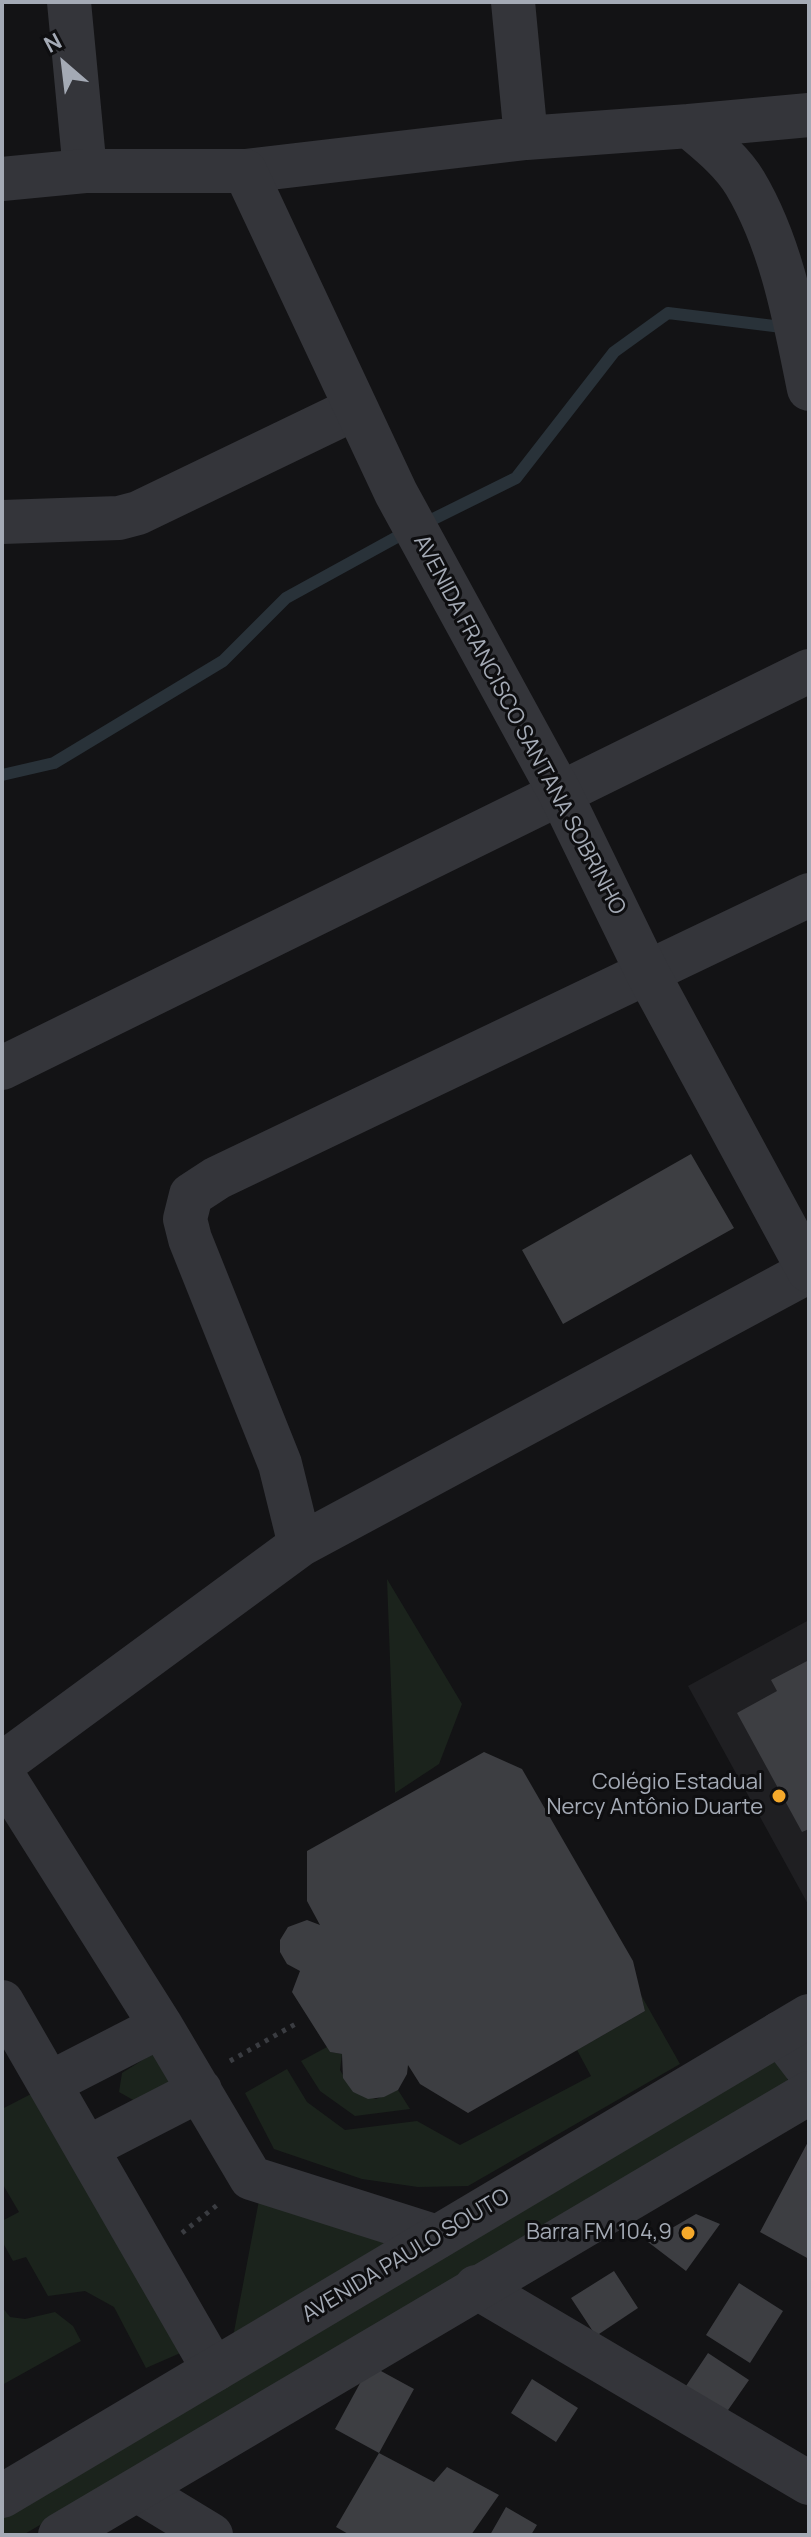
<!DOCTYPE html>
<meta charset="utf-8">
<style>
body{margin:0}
#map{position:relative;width:811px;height:2537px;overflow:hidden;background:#131315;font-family:Manrope,sans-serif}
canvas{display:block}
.frame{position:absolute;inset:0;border:4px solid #a4aab5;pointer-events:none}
.north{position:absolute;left:24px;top:24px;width:80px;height:80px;-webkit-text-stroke:6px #0e0e10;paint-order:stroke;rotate:332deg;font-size:22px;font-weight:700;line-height:32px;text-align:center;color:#a4aab5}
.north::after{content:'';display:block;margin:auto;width:28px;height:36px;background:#a4aab5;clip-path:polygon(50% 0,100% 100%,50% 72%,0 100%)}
</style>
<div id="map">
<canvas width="811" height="2537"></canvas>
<div class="frame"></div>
<div class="north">N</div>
</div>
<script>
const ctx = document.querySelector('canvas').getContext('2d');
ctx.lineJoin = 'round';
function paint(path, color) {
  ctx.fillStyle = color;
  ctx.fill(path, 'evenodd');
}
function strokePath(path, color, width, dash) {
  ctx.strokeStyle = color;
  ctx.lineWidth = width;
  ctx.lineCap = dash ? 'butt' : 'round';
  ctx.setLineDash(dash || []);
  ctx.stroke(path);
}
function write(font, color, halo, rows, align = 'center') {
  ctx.font = font + ' Manrope,sans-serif';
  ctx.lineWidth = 6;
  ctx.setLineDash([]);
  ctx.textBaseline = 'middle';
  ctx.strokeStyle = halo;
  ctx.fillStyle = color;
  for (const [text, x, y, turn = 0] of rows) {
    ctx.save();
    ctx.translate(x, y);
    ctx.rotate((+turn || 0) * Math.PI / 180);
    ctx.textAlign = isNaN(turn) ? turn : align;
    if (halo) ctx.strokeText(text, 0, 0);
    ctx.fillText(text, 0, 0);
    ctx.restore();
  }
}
const built = new Path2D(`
 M809 1620V1906L688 1686Z`);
const green = new Path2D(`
 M387 1579 462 1704 439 1764 395 1793Z
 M641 1995 680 2064 468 2186 418 2187 362 2179 274 2149 245 2093 287 2069 307 2102 345 2130 417 2121 460 2145 591 2076 577 2050 645 2011Z
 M327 2047 330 2052 342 2054 340 2070 353 2092 376 2099 398 2090 410 2109 355 2116 320 2091 301 2061Z
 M157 2051 175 2079 135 2101 119 2092 122 2073Z
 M773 2057 786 2066 788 2083 23 2535H2V2512Z
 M33 2093 185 2351 146 2368 114 2307 85 2291 48 2296 26 2257 13 2261 2 2241V2221L19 2212 2 2183V2109Z
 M260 2195 401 2237 233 2337Z
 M2 2307 10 2317 25 2319 55 2312 73 2326 81 2341 2 2385Z`);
const stream = new Path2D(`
 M2 775 54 763 223 661 286 598 397 537 516 478 614 352 668 313 790 328`);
const building = new Path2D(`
 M691 1154 734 1228 563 1324 522 1250Z
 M809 1660V1829L802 1832 737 1713 777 1691 771 1680Z
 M484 1752 522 1769 633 1961 645 2011 468 2113 420 2084 408 2065 407 2074 398 2090 384 2097 368 2099 353 2092 343 2078 342 2054 330 2052 292 1992 300 1971 287 1964 280 1952V1940L288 1927 307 1920 320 1925 307 1901V1851Z
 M809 2140V2259L760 2232Z
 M696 2214 720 2224 686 2271 648 2242Z
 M614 2271 638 2308 596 2336 571 2298Z
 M739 2283 783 2311 750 2363 706 2335Z
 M708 2353 749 2380 726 2413 686 2386Z
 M370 2365 414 2389 379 2453 335 2429Z
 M532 2379 578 2408 556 2442 511 2413Z
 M379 2453 434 2482 447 2467 499 2495 471 2535H350L336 2527Z
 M506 2507 537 2525 531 2535H490Z`);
const path = new Path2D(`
 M230 2061 299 2022
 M182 2233 221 2202`);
const minor = new Path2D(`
 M69 2 85 171
 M513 2 526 138
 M689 126 809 115
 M245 171 526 138 689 126C709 143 731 160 745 183 782 245 795 320 809 389
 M2 522 119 518 138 513 354 409
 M2 1068 809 671
 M300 1545 280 1464 190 1239 185 1219 191 1195 217 1178 809 895
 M2 1764 300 1545 809 1271
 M2 1774 161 2026 251 2178 437 2237
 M2 2002 214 2370
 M780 2033 809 2071
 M50 2083 161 2026
 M87 2148 200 2090
 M476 2287 809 2483
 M137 2490 211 2535`);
const tertiary = new Path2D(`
 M2 179 85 171H245L396 493 560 793 648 974 809 1271
 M2 2496 809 2016
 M60 2535 809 2093`);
const markers = [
 [779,1796,8,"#f5a92b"],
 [688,2233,8,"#f5a92b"]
];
const streetNames = [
 ["AVENIDA FRANCISCO SANTANA SOBRINHO",519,725,62],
 ["AVENIDA PAULO SOUTO",406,2256,-31]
];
const poiNames = [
 ["Colégio Estadual",763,1783],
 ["Nercy Antônio Duarte",763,1808],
 ["Barra FM 104,9",672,2233]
];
paint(built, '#1f1f22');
paint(green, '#1b231c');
strokePath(stream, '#293239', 12);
paint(building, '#3d3e42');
strokePath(path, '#3a3c41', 5, [4, 6]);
strokePath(minor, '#34353a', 44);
strokePath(tertiary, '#34353a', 44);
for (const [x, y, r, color] of markers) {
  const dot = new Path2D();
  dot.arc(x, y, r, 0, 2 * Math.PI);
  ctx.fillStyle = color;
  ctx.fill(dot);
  strokePath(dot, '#0e0e10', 3);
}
write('22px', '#a4aab5', '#0e0e10', streetNames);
write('22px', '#a4aab5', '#0e0e10', poiNames, 'right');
</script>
